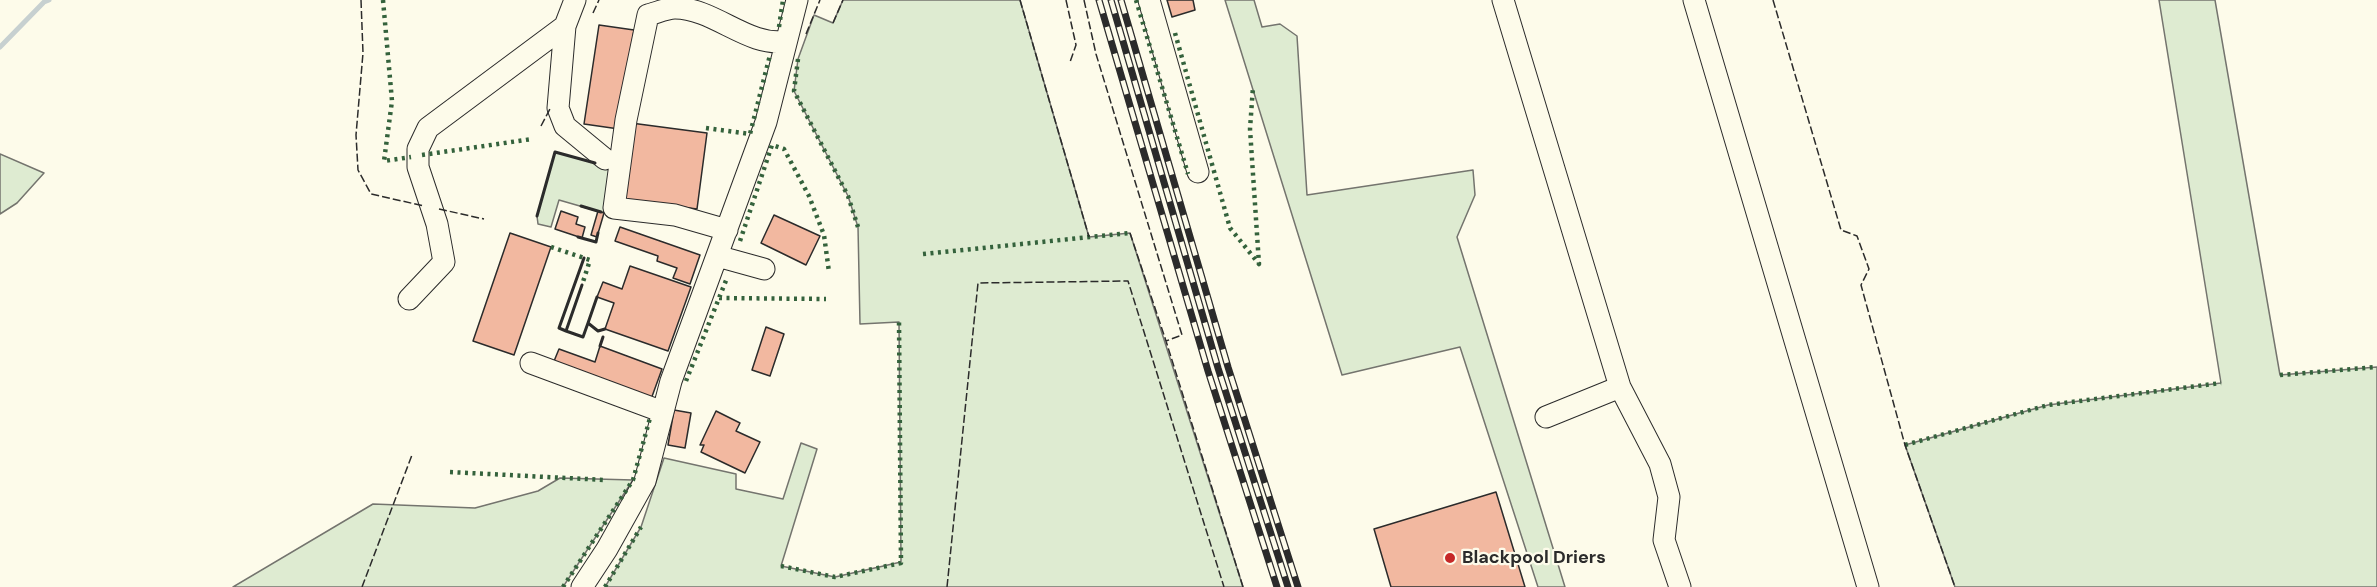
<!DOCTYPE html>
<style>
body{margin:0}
canvas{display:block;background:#fdfbea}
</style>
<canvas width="2377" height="587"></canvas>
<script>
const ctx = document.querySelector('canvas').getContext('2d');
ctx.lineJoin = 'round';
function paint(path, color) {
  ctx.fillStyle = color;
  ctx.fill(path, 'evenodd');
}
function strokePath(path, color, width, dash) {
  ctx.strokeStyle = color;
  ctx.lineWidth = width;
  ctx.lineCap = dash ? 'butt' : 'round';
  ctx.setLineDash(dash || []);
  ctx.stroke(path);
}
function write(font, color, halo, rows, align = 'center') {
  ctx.font = font + ' "DM Sans",sans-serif';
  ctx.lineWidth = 4.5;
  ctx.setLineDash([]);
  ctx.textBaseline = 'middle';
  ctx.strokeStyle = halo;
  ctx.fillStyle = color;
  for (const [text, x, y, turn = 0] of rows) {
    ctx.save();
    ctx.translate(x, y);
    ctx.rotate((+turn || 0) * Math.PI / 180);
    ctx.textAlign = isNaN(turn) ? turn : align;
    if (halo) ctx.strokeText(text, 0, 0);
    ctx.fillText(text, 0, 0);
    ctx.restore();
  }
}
const green = new Path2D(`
 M843 0H1020L1089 237 1130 233 1243 587H605L641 527 664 458 736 474V489L783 499 801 443 817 449 781 566 835 577 901 562 899 322 860 324 858 227 848 196 794 91 798 59 814 15 833 23Z
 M1225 0H1254L1262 27 1280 24 1297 36 1307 195 1473 170 1475 195 1457 237 1565 587H1538L1460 347 1342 375Z
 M2159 0H2215L2280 375 2377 367V587H1955L1905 445 2048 405 2221 383Z
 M555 152 616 169 604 213 559 200 551 227 538 224 537 216Z
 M0 154 44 173 17 203 0 214Z
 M560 478 633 480 563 587H233L373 504 475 508 538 491Z`);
const stream = new Path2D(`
 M0 47 44 2 49 0`);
const building = new Path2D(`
 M1167 0H1193L1195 10 1172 17Z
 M599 25 634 30 619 129 584 124Z
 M631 123 707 133 697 209 621 199Z
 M561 211 578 217 576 224 585 227 582 238 555 229Z
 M598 211 604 213 597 237 591 235Z
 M774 215 820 236 806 265 761 243Z
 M620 227 700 255 690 284 673 278 677 268 657 261 658 256 615 241Z
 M510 233 551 247 514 355 473 341Z
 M630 266 691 287 668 351 605 329 614 303 597 297 603 282 622 289Z
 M766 327 784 334 770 376 752 370Z
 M600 346 662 369 650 402 552 366 559 349 595 362Z
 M674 410 691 413 685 448 668 445Z
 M716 411 740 423 736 431 760 442 745 473 701 452 704 445H700Z
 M1496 492 1525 587H1391L1374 529Z`);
const minor = new Path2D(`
 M575 0 565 26 558 108 565 126 605 159
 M1149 0 1198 172
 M1503 0 1620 387 1660 464 1669 497 1664 540 1680 587
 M1694 0 1868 587
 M727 230 675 215 614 208 626 120 648 15C656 13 667 8 675 8 714 8 749 48 786 41
 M717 256 764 269
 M409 299 444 262 437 224 418 167V149L428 128 565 26
 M531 363 663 412
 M1546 417 1620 387
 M582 587 607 549 645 481 671 381 766 122 797 0`);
const rail = new Path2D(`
 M1099 0 1208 371 1277 587
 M1111 0 1218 368 1288 587
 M1121 0 1228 367 1298 587`);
const hedge = new Path2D(`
 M383 0 392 101 384 161 411 157
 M1136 0 1188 174
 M779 27 783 0
 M1175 33 1230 228 1259 264 1250 129 1253 87
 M798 59 794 91 848 196 858 227
 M706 128 750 134 770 55
 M422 155 532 139
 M740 241 772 145 784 149 809 196 824 235 829 272
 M551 247 590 260 582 285
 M923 254 1130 233
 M719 298 826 299
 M2280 375 2377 367
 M686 381 727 278
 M1905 445 2048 405 2221 383
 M450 472 605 480
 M781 566 835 577 901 563 899 321
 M563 587 633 480 650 418
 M605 587 641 527`);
const fence = new Path2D(`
 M361 0 363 53 356 135 358 170 371 194 424 206
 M1020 0 1089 237
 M1066 0 1076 45 1070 62
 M1084 0 1096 54 1182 335 1166 341 1243 587
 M1773 0 1841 230 1857 236 1869 269 1861 285 1905 445 1955 587
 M593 13 599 0
 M833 23 843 0
 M806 34 820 0
 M541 126 551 107
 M439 209 484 219
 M1130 233 1166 341
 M362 587 412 455
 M947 587 978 283 1128 281 1224 587`);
const wall = new Path2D(`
 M581 206 601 212
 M537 216 555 152 595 163
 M578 237 596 242 598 233
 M582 285 566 331 583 337 588 323
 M597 297 588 323 598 331 605 329
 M566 331 559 328 584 258
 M600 346 603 337`);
const markers = [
 [1450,558,6,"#c62828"]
];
const poiNames = [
 ["Blackpool Driers",1462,558]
];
paint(green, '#deebd1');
strokePath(green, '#74746e', 1.5);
strokePath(stream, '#c7d0d0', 5);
paint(building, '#f2b8a0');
strokePath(building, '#2b2b2b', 1.5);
strokePath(minor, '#2b2b2b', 23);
strokePath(minor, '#fdfbea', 21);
strokePath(rail, '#2b2b2b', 7);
strokePath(rail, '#fdfbea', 4.5, [14]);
strokePath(hedge, '#34623c', 4.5, [3, 4.5]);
strokePath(fence, '#2b2b2b', 1.5, [8, 3]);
strokePath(wall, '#2b2b2b', 3);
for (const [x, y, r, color] of markers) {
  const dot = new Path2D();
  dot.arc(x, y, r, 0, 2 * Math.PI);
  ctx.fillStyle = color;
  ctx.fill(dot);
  strokePath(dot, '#fdfbea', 2);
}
write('bold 18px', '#2b2b2b', '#fdfbea', poiNames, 'left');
</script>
